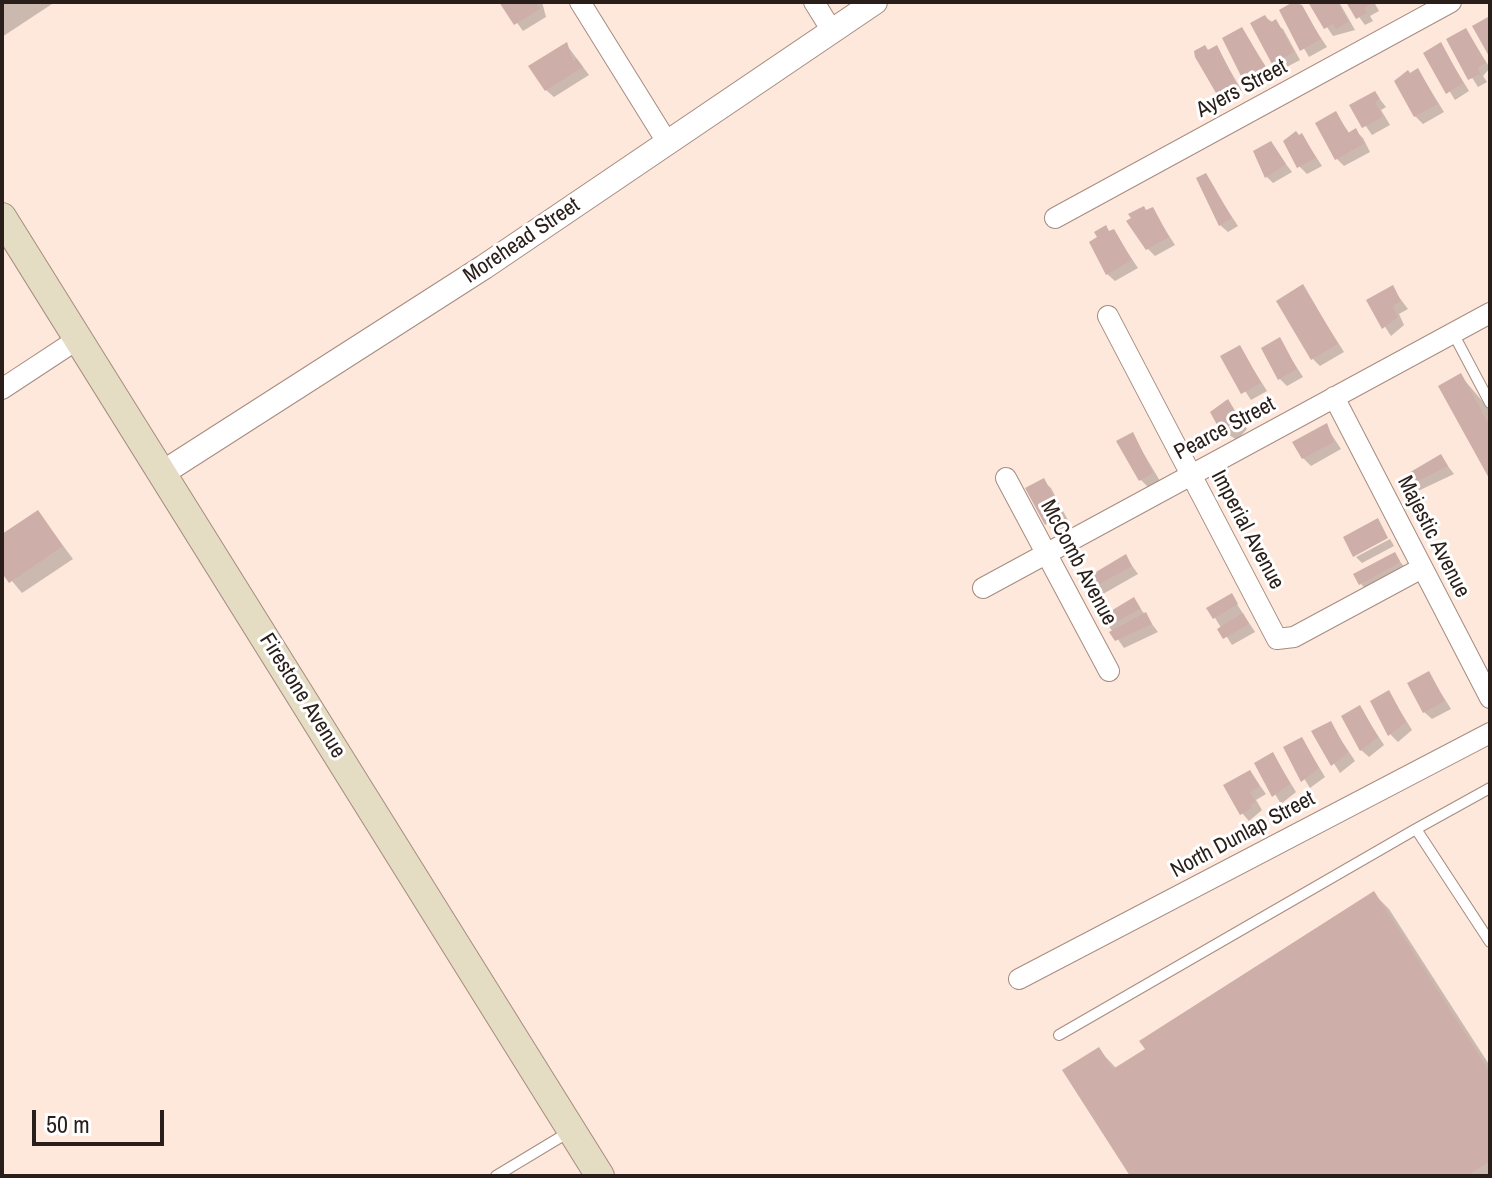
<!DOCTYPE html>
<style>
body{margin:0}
#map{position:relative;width:1492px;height:1178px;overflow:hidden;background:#fee7db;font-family:"Archivo Narrow",sans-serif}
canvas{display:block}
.frame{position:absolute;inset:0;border:4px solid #291e19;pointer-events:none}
.scale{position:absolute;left:32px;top:1110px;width:132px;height:36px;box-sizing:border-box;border:4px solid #291e19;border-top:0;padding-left:10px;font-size:24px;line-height:28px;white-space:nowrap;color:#291e19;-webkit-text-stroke:6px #fff;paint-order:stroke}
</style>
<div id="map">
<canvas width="1492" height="1178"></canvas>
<div class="frame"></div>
<div class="scale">50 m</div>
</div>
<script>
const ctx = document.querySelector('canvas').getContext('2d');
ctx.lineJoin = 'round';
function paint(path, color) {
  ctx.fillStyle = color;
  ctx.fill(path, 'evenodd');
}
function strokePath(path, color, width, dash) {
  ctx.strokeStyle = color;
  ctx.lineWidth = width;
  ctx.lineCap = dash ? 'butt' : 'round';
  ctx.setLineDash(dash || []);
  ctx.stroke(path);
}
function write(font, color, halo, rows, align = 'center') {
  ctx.font = font + ' "Archivo Narrow",sans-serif';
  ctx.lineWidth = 6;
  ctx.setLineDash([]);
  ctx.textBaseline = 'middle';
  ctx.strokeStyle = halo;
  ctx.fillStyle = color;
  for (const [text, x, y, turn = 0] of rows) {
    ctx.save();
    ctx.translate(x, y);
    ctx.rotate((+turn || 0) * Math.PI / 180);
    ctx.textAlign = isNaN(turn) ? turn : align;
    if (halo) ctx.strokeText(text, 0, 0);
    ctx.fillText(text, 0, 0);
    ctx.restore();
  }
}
const shadow = new Path2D(`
 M2 2H55L2 37Z
 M502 2H542L546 17 523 31Z
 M1297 2 1327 47 1309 57 1282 11Z
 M1310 2H1339L1355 30 1333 36Z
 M1348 2H1374L1379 11 1370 16 1373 21 1365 25Z
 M1265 17 1283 29 1300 60 1281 70 1273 63Z
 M1242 30 1272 76 1252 86 1245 78Z
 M1466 30 1490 68 1483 76 1487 82 1478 87 1448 40Z
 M566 44 589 75 554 97 546 90Z
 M1441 45 1469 91 1455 100 1426 53Z
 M1217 48 1242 91 1225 100 1197 52Z
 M1418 70 1444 112 1423 124 1415 116 1410 75Z
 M1375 93 1386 107 1381 110 1390 125 1372 135 1352 106Z
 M1336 114 1350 134 1356 131 1363 138 1370 152 1344 166 1336 158Z
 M1302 135 1322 166 1307 174 1299 166Z
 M1270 143 1292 172 1273 183 1265 175Z
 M1205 176 1238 226 1228 232 1220 225Z
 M1152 209 1175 245 1155 256 1147 248V212Z
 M1113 231 1138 268 1115 281 1107 274Z
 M1303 287 1344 352 1320 366 1313 359Z
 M1392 288 1408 309 1399 314 1404 325 1391 336 1368 301Z
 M1279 340 1303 377 1287 386 1280 379Z
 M1240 348 1267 391 1251 400 1223 357Z
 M1460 375 1490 410V476Z
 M1227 402 1247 429 1237 440 1223 431Z
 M1326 426 1341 449 1311 466 1303 458Z
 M1132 434 1160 481 1148 487 1140 479Z
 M1441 457 1454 474 1418 491 1411 483Z
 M1043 481 1051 488 1071 526 1054 531 1046 523Z
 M38 512 73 559 22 593 2 569V536Z
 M1390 539 1394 546 1362 563 1356 557Z
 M1394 554 1406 569 1368 591 1361 584Z
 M1125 556 1138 574 1096 598 1088 590Z
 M1231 595 1255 632 1232 645 1215 618Z
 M1134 600 1158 632 1124 648 1108 625Z
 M1429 674 1451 709 1432 719 1424 712Z
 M1389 693 1412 730 1398 742 1390 734Z
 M1360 708 1384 745 1369 757 1361 750Z
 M1330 723 1355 761 1340 773 1314 732Z
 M1302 739 1325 777 1310 788 1285 748Z
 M1273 754 1296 792 1281 804 1256 763Z
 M1250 772 1266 794 1256 800 1262 810 1249 821 1242 813Z
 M1373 893 1389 909 1490 1066V1176H1132L1098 1049 1117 1069Z`);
const building = new Path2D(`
 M499 2H535L540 9 514 25Z
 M1293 2 1302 5 1321 39 1300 51 1279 10Z
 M1308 2H1337L1349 22 1336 29 1333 24 1324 29Z
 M1346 2H1374L1364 8 1367 13 1356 19Z
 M1265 15 1270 23 1276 19 1294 52 1272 64 1250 23Z
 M1488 17 1490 21V58L1472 26Z
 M1242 27 1266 68 1243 80 1222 38Z
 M1466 28 1486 63 1477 68 1481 74 1468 80 1446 39Z
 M567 42 573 61 577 59 583 67 545 91 528 66Z
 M1441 42 1463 83 1446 94 1423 53Z
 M1205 45 1208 50 1217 45 1236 83 1216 93 1195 57 1194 51Z
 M1418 68 1438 104 1414 117 1394 81 1408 70 1410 73Z
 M1375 91 1380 99 1375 102 1383 117 1362 128 1349 105Z
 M1336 111 1348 133 1356 128 1364 144 1335 160 1315 123Z
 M1296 131 1299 135 1302 133 1316 158 1297 168 1283 141Z
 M1271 141 1286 164 1265 178 1253 151Z
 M1206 173 1232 218 1219 226 1196 178Z
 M1144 206 1146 210 1153 207 1169 237 1146 250 1126 221 1131 218 1128 214Z
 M1106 225 1109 231 1114 229 1132 260 1106 275 1089 242 1097 237 1094 232Z
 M1303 284 1338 344 1311 360 1276 301Z
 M1393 285 1401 301 1393 306 1398 317 1382 329 1366 300Z
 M1280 337 1297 369 1278 380 1261 348Z
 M1240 345 1261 383 1241 394 1220 356Z
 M1461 373 1490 426V480L1438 386Z
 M1228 399 1241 421 1236 424 1238 428 1228 434 1226 430 1221 432 1210 412Z
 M1327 423 1334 442 1302 459 1292 442Z
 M1133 432 1153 473 1139 481 1116 441Z
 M1441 454 1448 466 1409 485 1407 474Z
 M1044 478 1065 518 1054 524 1052 520 1045 525 1025 488Z
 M38 510 63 546 9 583 2 573V534Z
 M1378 518 1388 538 1353 557 1343 537Z
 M1395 552 1400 561 1397 564 1359 585 1353 574Z
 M1126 554 1132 566 1087 591 1081 581Z
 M1232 593 1238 604 1213 619 1206 608Z
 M1134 597 1141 609 1107 627 1101 617Z
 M1146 612 1152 624 1115 641 1109 632Z
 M1243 613 1249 624 1223 639 1217 629Z
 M1429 671 1445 701 1423 713 1407 683Z
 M1389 690 1406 722 1388 736 1370 701Z
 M1360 705 1378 737 1360 751 1341 716Z
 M1331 721 1348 753 1331 766 1311 731Z
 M1302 737 1319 768 1301 782 1283 747Z
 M1273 752 1290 784 1272 797 1254 763Z
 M1250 770 1260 786 1250 792 1256 802 1250 805 1252 808 1240 815 1223 785Z
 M1374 891 1490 1072V1161L1467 1176H1130L1062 1070 1099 1047 1113 1069 1145 1049 1139 1041Z`);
const service = new Path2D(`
 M1453 333 1490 403
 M1416 829 1490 788
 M1059 1035 1416 829 1490 942
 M496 1176 569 1132`);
const minor = new Path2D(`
 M580 2 667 142
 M814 2 832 31
 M1055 218 1451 2
 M1108 316 1277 639 1294 637 1422 568
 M2 389 78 339
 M1334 397 1490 698
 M1006 478 1109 671
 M983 588 1490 313
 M1019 979 1490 733`);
const tertiary = new Path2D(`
 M164 472 484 267 875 2`);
const secondary = new Path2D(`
 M2 217 600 1176`);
const streetNames = [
 ["Ayers Street",1242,89,-28],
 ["Morehead Street",522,241,-34],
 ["Pearce Street",1225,429,-28],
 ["Imperial Avenue",1247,530,62],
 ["Majestic Avenue",1433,537,63],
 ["McComb Avenue",1078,563,62],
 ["Firestone Avenue",302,696,58],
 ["North Dunlap Street",1243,835,-28]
];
paint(shadow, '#0003');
paint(building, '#cdaea8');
strokePath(service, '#a68c7f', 12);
strokePath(minor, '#a68c7f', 22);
strokePath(tertiary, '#a68c7f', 26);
strokePath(secondary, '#a68c7f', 30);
strokePath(service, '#fff', 10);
strokePath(minor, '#fff', 20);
strokePath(tertiary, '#fff', 24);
strokePath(secondary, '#e4dcc3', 28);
write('22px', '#291e19', '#fff', streetNames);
</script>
